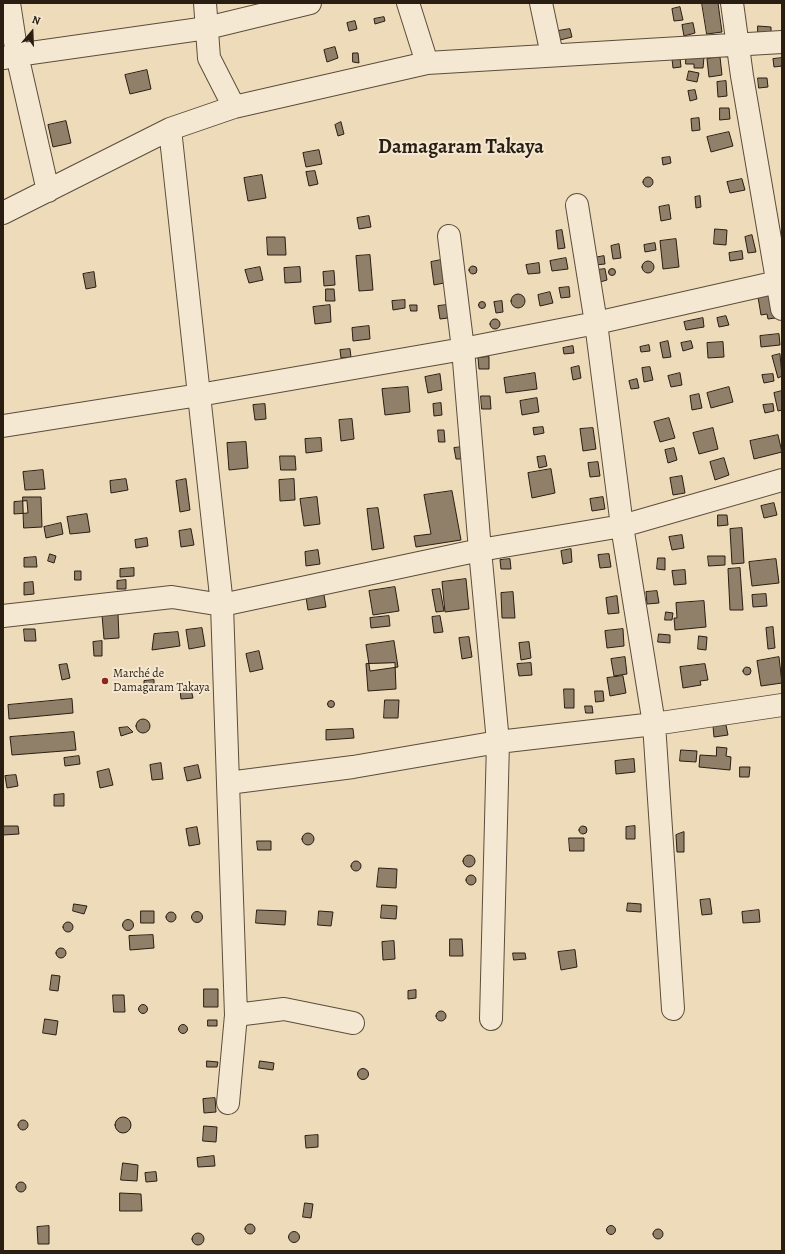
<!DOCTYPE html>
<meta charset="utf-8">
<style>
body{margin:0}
#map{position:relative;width:785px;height:1254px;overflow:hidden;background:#eedbb9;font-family:Alegreya,serif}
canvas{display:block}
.frame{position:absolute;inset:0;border:4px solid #2a1e13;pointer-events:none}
.north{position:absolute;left:12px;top:12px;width:40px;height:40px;-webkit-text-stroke:3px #f4e8d2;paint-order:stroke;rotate:19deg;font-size:11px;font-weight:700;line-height:16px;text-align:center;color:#2a1e13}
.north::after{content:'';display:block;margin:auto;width:14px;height:18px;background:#2a1e13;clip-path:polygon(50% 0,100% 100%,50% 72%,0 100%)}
</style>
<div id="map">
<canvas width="785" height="1254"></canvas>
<div class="frame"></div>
<div class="north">N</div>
</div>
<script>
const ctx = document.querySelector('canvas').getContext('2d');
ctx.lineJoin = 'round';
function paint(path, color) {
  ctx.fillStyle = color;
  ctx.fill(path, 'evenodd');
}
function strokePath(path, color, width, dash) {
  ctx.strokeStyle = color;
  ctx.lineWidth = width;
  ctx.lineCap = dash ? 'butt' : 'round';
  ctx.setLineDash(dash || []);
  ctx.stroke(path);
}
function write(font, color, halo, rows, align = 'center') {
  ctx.font = font + ' Alegreya,serif';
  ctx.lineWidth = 4;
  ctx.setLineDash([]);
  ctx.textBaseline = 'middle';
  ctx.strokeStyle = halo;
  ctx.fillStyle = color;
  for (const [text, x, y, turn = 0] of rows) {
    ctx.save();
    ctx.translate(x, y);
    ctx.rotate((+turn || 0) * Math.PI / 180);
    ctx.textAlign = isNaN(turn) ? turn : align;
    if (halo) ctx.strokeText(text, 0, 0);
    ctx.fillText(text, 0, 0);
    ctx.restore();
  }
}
const building = new Path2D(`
 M702 3H718L722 32 707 34Z
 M680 7 683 20 674 21 672 9Z
 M384 17 385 21 375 24 374 19Z
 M355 21 357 29 349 31 347 23Z
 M693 23 695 33 684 36 682 25Z
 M758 26 771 27V36L758 35Z
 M570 29 572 37 560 40 558 31Z
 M335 47 338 58 327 62 324 50Z
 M353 53H358L359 63 353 62Z
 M686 57H704L703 68H694V64H686Z
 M720 57 722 75 709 77 707 59Z
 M680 58 681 67 673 68 672 59Z
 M782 58V66L774 67 773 59Z
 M147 70 151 89 130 94 125 75Z
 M689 71 699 73 697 82 687 80Z
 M758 78H767L768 87 759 88Z
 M726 81 727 96 718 97 717 82Z
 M695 90 697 99 690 101 688 91Z
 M720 108H729L730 119 720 120Z
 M699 118 700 130 692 131 691 119Z
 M66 121 71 143 53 147 48 125Z
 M341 122 344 134 338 136 335 125Z
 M729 132 733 146 711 152 707 137Z
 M319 150 322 164 306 167 303 153Z
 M670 157 671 163 663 165 662 158Z
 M315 171 318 184 309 186 306 172Z
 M262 175 266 198 248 201 244 178Z
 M643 182a5 5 0 1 1 10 0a5 5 0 1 1-10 0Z
 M742 179 745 190 730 193 727 182Z
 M700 196 701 207 696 208 695 197Z
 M669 205 671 219 661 221 659 207Z
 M369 216 371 227 359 229 357 218Z
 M715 229 727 230 726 245 714 244Z
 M562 230 565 248 558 249 556 231Z
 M752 235 756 252 748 253 745 237Z
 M267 237H285L286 255H268Z
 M676 239 679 267 663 269 660 241Z
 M655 243 656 250 645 252 644 245Z
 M619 244 621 258 613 259 611 246Z
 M742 251 743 259 730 261 729 253Z
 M370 255 373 290 359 291 356 256Z
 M604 256 605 264 595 265 594 258Z
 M566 258 568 269 552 271 550 261Z
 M441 260 444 283 434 285 431 262Z
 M642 267a6 6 0 1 1 12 0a6 6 0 1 1-12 0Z
 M539 263 540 273 528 274 526 265Z
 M469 270a4 4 0 1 1 8 0a4 4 0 1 1-8 0Z
 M260 267 263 280 249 283 245 270Z
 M300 267 301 282 285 283 284 268Z
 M608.5 272a3.5 3.5 0 1 1 7 0a3.5 3.5 0 1 1-7 0Z
 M605 269 607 280 600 282 597 270Z
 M334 271 335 285 324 286 323 272Z
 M94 272 96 287 86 289 83 274Z
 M569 287 570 297 561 298 559 288Z
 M326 289H334L335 301H326Z
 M550 292 553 303 540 306 538 295Z
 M511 301a7 7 0 1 1 14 0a7 7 0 1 1-14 0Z
 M771 295 775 318 768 319 767 314 761 315 758 297Z
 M405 300V308L393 310 392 301Z
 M502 301 503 312 496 313 494 302Z
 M478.5 305a3.5 3.5 0 1 1 7 0a3.5 3.5 0 1 1-7 0Z
 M330 305 331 322 315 324 313 307Z
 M410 305H417V311H411Z
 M447 305 448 318 440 319 438 306Z
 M726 316 729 325 719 327 717 318Z
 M703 318 704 327 686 330 684 322Z
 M490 324a5 5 0 1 1 10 0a5 5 0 1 1-10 0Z
 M369 326 370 339 353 341 352 328Z
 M779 334 780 345 761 347 760 336Z
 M668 341 671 357 663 358 660 343Z
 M691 341 693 348 683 351 681 343Z
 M723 342 724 357 708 358 707 343Z
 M649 345 650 351 641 352 640 347Z
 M573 346 574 353 564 354 563 348Z
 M350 349 351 357 341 358 340 350Z
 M780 354 782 376 778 378 772 356Z
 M489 357V369H479L478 358Z
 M579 366 581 378 573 380 571 368Z
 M650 367 653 380 644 382 642 368Z
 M535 373 537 389 506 393 504 378Z
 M680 373 682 385 671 387 668 376Z
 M440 374 442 390 428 393 425 377Z
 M773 374 774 381 764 383 762 375Z
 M637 379 639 388 631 389 629 381Z
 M408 387 410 412 385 415 382 389Z
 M729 387 733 402 711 408 707 393Z
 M782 391V410L778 411 774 393Z
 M699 394 702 408 692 410 690 396Z
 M481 396H490L491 409H482Z
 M537 398 539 412 522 415 520 401Z
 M441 403 442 415 434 416 433 404Z
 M265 404 266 419 255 420 253 405Z
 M773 404 774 411 765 413 763 405Z
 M669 418 675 438 660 442 654 422Z
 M352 419 354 439 341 441 339 420Z
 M543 427 544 433 534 435 533 428Z
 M593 428 596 449 583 451 580 429Z
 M713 428 718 449 699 454 693 433Z
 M438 430H444L445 442H439Z
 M778 435 782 452 754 459 750 441Z
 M321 438 322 451 306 453 305 439Z
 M246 442 248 468 229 470 227 443Z
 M462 447 464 459H456L454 448Z
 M674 448 677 460 668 463 665 450Z
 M280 456H295L296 470H281Z
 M545 456 547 466 539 468 537 457Z
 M724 458 729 475 715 480 710 462Z
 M598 462 600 476 590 477 588 463Z
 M551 469 555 493 532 498 528 473Z
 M43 470 45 489 25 490 23 472Z
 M682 476 685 493 673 495 670 478Z
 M126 479 128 490 111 493 110 481Z
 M186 479 190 510 180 512 176 481Z
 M294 479 295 500 280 501 279 480Z
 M452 491 461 540 416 547 414 536 431 534 424 495Z
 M23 497H41L42 527 24 528Z
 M317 497 320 524 304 526 300 499Z
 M603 497 605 509 592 511 590 499Z
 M27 501 28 513 14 514V502Z
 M774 503 777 515 764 518 761 506Z
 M378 508 384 548 372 550 367 509Z
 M87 514 90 532 70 534 67 517Z
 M718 515H727L728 525 718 526Z
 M61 523 63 534 46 538 44 527Z
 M742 528 744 563 732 564 730 529Z
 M191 529 194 545 181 547 179 531Z
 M682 535 684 548 672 550 669 537Z
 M147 538 148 546 136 548 135 540Z
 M571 549 572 562 563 564 561 551Z
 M318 550 320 564 306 566 305 552Z
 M50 554 56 556 54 563 48 561Z
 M609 554 611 567 600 568 598 555Z
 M708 556H725V565L709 566Z
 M36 557 37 567H24V558Z
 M658 558H665V570L657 569Z
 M510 559 511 569H501L500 560Z
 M776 559 779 583 752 586 749 562Z
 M134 568V576L120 577V569Z
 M740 568 743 610H730L728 569Z
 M685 570 686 584 674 585 672 571Z
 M75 571H81V580H75Z
 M466 579 469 609 445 612 442 582Z
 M126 580V589H117V581Z
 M33 582 34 594 24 595V583Z
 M395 587 399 611 373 615 369 591Z
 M440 589 444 611 436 612 432 590Z
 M657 591 659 603 647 604 646 592Z
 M513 592 515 618H502L501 593Z
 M766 594 767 606 753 607 752 595Z
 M324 595 326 607 308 610 306 597Z
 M617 596 619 613 608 614 606 598Z
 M704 601 706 627 675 630 674 618H677L676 603Z
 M666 612 673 613 672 620H665Z
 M118 614 119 638 104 639 102 615Z
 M389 616 390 626 371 628 370 618Z
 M440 616 443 632 434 633 432 617Z
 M773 627 775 648 768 649 766 628Z
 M202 628 205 646 189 649 186 630Z
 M24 629H35L36 641H25Z
 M623 629 624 646 607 648 605 631Z
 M178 632 180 646 152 650 154 634Z
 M659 634 670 635V643L658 642Z
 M699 636 707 637 706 650 698 649Z
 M469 637 472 657 462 659 459 638Z
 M102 641V656H94L93 642Z
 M394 641 398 667 370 671 366 645Z
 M529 642 531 658 521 660 519 643Z
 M259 651 263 669 250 672 246 654Z
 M625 657 627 674 614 676 611 659Z
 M779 657 782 683 761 686 757 661Z
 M395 663 396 689 368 691 366 664Z
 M531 663 532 675 519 676 517 664Z
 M67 664 70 678 62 680 59 665Z
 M705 664 708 680 700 681 701 685 683 688 680 667Z
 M743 671a4 4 0 1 1 8 0a4 4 0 1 1-8 0Z
 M623 676 626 693 610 696 607 678Z
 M154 680V684L144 685V681Z
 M191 689 193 698 181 699 180 690Z
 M564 689H574V708H565Z
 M595 691H603L604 701 596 702Z
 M72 699 73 713 9 719 8 705Z
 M385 700H399L398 718H384Z
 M327.5 704a3.5 3.5 0 1 1 7 0a3.5 3.5 0 1 1-7 0Z
 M585 706H592L593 713H586Z
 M136 726a7 7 0 1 1 14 0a7 7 0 1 1-14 0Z
 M726 725 728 735 714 737 713 726Z
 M128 727 133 732 121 736 119 728Z
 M353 729 354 738 326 740V730Z
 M74 732 76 750 12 755 10 737Z
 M717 747 727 748 726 756 731 757 730 770 699 767 700 755 716 756Z
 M681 750 697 751 696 762 680 761Z
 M79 756 80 764 65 766 64 758Z
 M634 759 635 772 616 774 615 761Z
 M161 763 163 779 152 780 150 765Z
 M198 765 201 778 187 781 184 768Z
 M740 767H750L749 777H740Z
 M109 769 113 785 100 788 97 772Z
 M16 775 18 786 7 788 5 776Z
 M64 794V806H54V795Z
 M3 826H18L19 834 3 835Z
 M635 826V839H626V827Z
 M579 830a4 4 0 1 1 8 0a4 4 0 1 1-8 0Z
 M197 827 200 844 189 846 186 829Z
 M684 832V852H677L676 835Z
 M302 839a6 6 0 1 1 12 0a6 6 0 1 1-12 0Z
 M569 838H584V851H570Z
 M257 841H271V850H258Z
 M463 861a6 6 0 1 1 12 0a6 6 0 1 1-12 0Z
 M351 866a5 5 0 1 1 10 0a5 5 0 1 1-10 0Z
 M379 868 397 869 396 888 377 887Z
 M466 880a5 5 0 1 1 10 0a5 5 0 1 1-10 0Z
 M710 899 712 914 702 915 700 900Z
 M628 903 641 904V912L627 911Z
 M74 904 87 906 84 914 73 911Z
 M382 905 397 906 396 919 381 918Z
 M257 910 286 911 285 925 256 923Z
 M759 910 760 922 743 923 742 912Z
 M141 911H154V923H141Z
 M319 911 333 912 331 926 318 925Z
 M191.5 917a5.5 5.5 0 1 1 11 0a5.5 5.5 0 1 1-11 0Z
 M166 917a5 5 0 1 1 10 0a5 5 0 1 1-10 0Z
 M122.5 925a5.5 5.5 0 1 1 11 0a5.5 5.5 0 1 1-11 0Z
 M63 927a5 5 0 1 1 10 0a5 5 0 1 1-10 0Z
 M153 935 154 948 130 950 129 936Z
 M450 939H462L463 956H450Z
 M394 941 395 959 383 960 382 942Z
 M56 953a5 5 0 1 1 10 0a5 5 0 1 1-10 0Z
 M575 950 577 967 561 970 558 952Z
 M513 953H525L526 959 514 960Z
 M52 975 60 976 58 991 50 990Z
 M204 989H218V1007H204Z
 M416 990V998L408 999V991Z
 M113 995H124L125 1012H114Z
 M138.5 1009a4.5 4.5 0 1 1 9 0a4.5 4.5 0 1 1-9 0Z
 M436 1016a5 5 0 1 1 10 0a5 5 0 1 1-10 0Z
 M45 1019 58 1021 56 1035 43 1033Z
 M208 1020H217V1026H208Z
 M178.5 1029a4.5 4.5 0 1 1 9 0a4.5 4.5 0 1 1-9 0Z
 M207 1061 218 1062 217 1067H207Z
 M260 1061 274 1063 273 1070 259 1068Z
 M357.5 1074a5.5 5.5 0 1 1 11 0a5.5 5.5 0 1 1-11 0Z
 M215 1098 216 1112 204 1113 203 1099Z
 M115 1125a8 8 0 1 1 16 0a8 8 0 1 1-16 0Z
 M18 1125a5 5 0 1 1 10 0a5 5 0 1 1-10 0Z
 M204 1126 217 1127 216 1142 203 1141Z
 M318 1135V1147L306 1148 305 1136Z
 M214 1156 215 1166 198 1167 197 1158Z
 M123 1163 138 1165 137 1181 121 1180Z
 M156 1172 157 1181 146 1182 145 1173Z
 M16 1187a5 5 0 1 1 10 0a5 5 0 1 1-10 0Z
 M120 1193 141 1194 142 1211H120Z
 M305 1203 313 1204 311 1218 303 1217Z
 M245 1229a5 5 0 1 1 10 0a5 5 0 1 1-10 0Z
 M606.5 1230a4.5 4.5 0 1 1 9 0a4.5 4.5 0 1 1-9 0Z
 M49 1226V1244H38L37 1227Z
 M653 1234a5 5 0 1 1 10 0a5 5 0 1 1-10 0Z
 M288.5 1237a5.5 5.5 0 1 1 11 0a5.5 5.5 0 1 1-11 0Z
 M192 1239a6 6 0 1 1 12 0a6 6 0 1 1-12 0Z`);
const minor = new Path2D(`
 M205 3 209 58 234 107
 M408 3 427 63
 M541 3 552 55
 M732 3 742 76 782 309
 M4 58 17 55 9 3
 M48 191 17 55 207 28 310 3
 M577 205 596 323 622 526 654 724 673 1009
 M3 213 170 129
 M449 236 463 349 480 550 498 742 491 1019
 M782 281 596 323 463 349 199 395 222 605 228 783 353 767 498 742 654 724 782 705
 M3 426 199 395 170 129 234 107 427 63 782 42
 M3 616 172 597 222 605 480 550 622 526 782 480
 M236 1015 284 1009 353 1023
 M228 1103 236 1015 228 783`);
const markers = [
 [105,681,4,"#8f2418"]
];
const poiNames = [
 ["Marché de",113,674],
 ["Damagaram Takaya",113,688]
];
const townNames = [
 ["Damagaram Takaya",461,148]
];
paint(building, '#908069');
strokePath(building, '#2a1e13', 1);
strokePath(minor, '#5b4d3c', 24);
strokePath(minor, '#f4e8d2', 22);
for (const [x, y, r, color] of markers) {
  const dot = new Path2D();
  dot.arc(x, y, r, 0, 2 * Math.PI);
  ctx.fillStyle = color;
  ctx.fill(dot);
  strokePath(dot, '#f4e8d2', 1.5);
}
write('12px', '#2a1e13', '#f4e8d2', poiNames, 'left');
write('bold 20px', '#2a1e13', '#f4e8d2', townNames);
</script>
